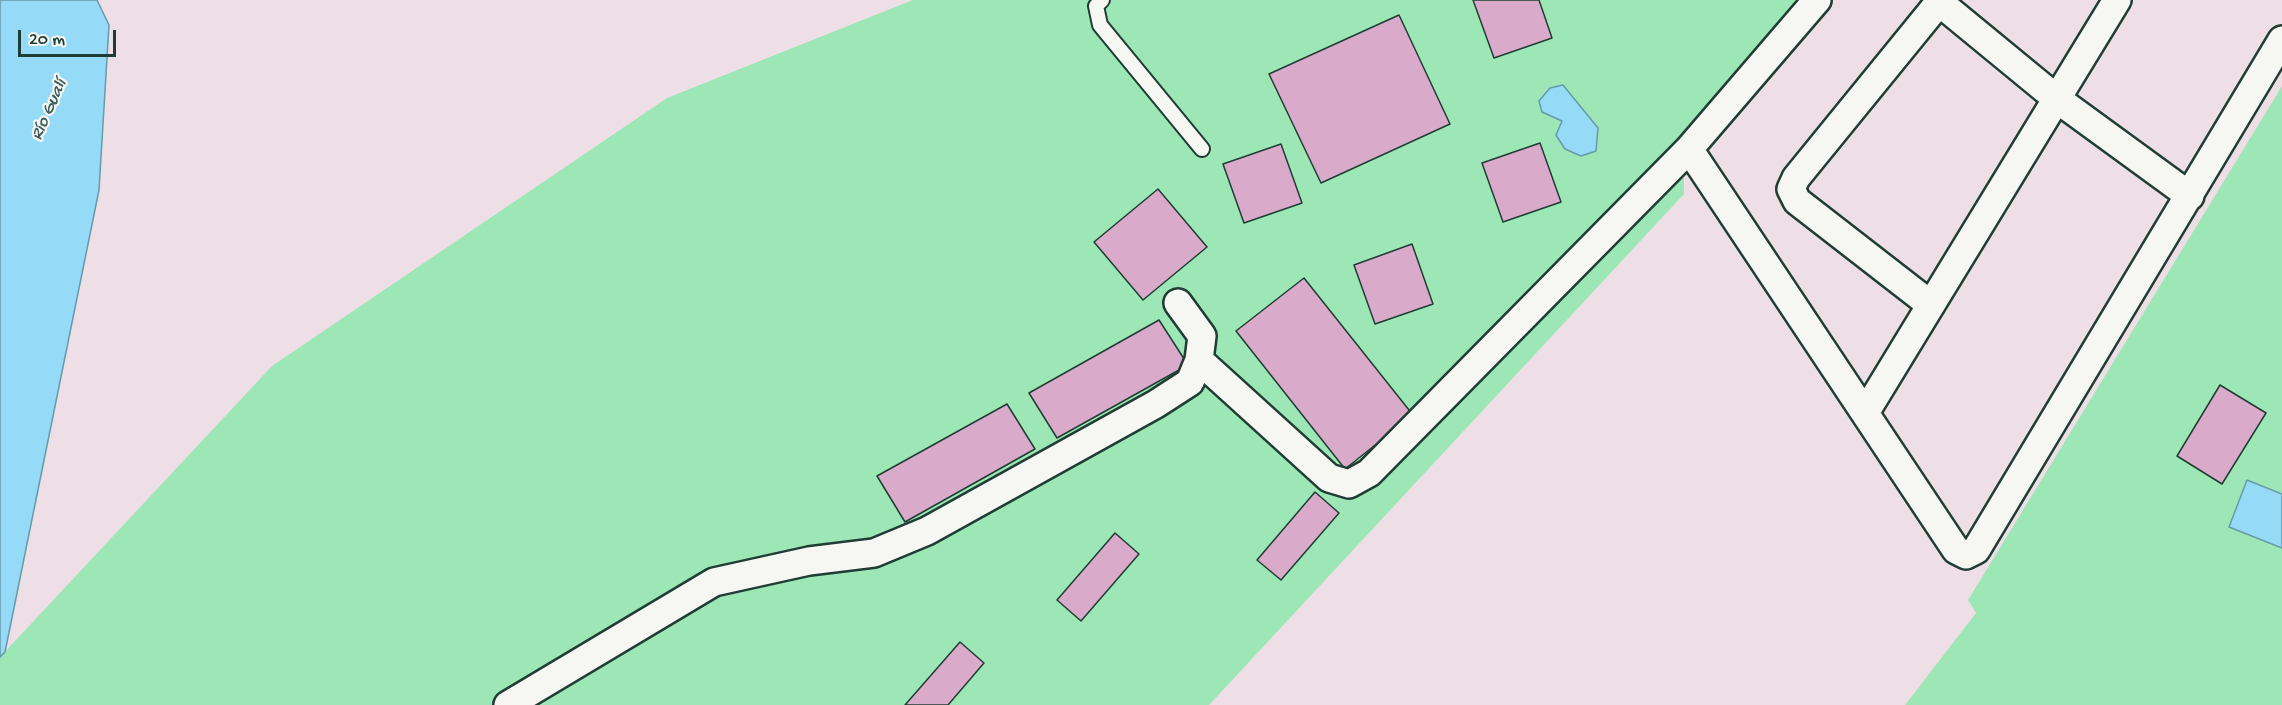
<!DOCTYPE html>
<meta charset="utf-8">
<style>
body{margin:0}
#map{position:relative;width:2282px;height:705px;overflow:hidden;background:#eedfe6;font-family:"Gochi Hand",sans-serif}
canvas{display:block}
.scale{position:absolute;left:18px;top:30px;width:98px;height:27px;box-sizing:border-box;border:3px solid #1f3d34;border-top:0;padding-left:8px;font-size:18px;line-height:21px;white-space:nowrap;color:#1f3d34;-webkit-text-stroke:4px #f6f6f2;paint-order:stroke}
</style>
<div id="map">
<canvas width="2282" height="705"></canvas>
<div class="scale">20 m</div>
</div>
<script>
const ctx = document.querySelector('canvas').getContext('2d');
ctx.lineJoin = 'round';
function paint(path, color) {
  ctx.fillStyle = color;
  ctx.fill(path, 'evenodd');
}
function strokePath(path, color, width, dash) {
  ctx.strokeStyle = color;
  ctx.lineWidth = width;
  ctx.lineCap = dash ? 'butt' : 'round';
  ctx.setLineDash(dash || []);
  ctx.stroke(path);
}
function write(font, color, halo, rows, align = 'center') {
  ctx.font = font + ' "Gochi Hand",sans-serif';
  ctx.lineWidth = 4.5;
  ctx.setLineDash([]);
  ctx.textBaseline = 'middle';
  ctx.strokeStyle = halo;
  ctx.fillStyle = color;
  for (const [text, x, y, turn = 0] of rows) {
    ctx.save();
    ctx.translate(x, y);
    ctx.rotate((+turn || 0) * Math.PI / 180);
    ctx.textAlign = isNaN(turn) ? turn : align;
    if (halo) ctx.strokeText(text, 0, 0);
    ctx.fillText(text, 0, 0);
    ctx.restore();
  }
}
const green = new Path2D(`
 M913 0H1799L1683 134 1684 194 1209 705H0V657L272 366 667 98Z
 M2282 86V705H1905L1976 613 1968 600Z`);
const water = new Path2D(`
 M0 0H97L109 25 99 190 5 652 0 657Z
 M1563 85 1598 128 1596 151 1581 156 1565 149 1556 135 1562 121 1542 112 1539 101 1550 88Z
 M2247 480 2282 494V548L2229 527Z`);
const building = new Path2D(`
 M1473 0H1539L1552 38 1494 58Z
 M1399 15 1450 124 1321 183 1269 74Z
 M1540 143 1561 202 1503 222 1482 163Z
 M1281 144 1302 203 1244 223 1223 164Z
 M1158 189 1207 247 1143 300 1094 242Z
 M1412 244 1433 304 1375 324 1354 265Z
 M1304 278 1413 415 1345 469 1236 331Z
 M1159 320 1188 365 1057 438 1029 393Z
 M2220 385 2266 413 2222 484 2177 456Z
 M1007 404 1035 449 905 522 877 476Z
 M1315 492 1339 513 1281 580 1257 560Z
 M1115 533 1139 554 1081 621 1057 600Z
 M960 642 984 663 948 705H905Z`);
const lane = new Path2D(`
 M1102 0 1096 6 1100 25 1202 149`);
const street = new Path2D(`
 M1939 2 2057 99 2190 196
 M1689 149 1956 550 1966 555 1976 550 2282 40
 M1931 305 1797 201 1791 189 1796 178 1941 0
 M1199 360 1329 478 1349 484 1369 473 1689 149 1817 0
 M1865 413 2117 0
 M508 705 714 582 809 561 874 553 927 531 1156 404 1190 382 1199 360 1202 336 1178 303`);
const waterNames = [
 ["Río Gualí",50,110,-66]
];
paint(green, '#9de7b6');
paint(water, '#95daf7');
strokePath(water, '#669ba9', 1.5);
paint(building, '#daaaca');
strokePath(building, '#1f3d34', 1.5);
strokePath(lane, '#1f3d34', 18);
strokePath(street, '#1f3d34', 32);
strokePath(lane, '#f6f6f2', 14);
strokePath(street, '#f6f6f2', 27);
write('italic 18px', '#375c5b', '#f6f6f2', waterNames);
</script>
